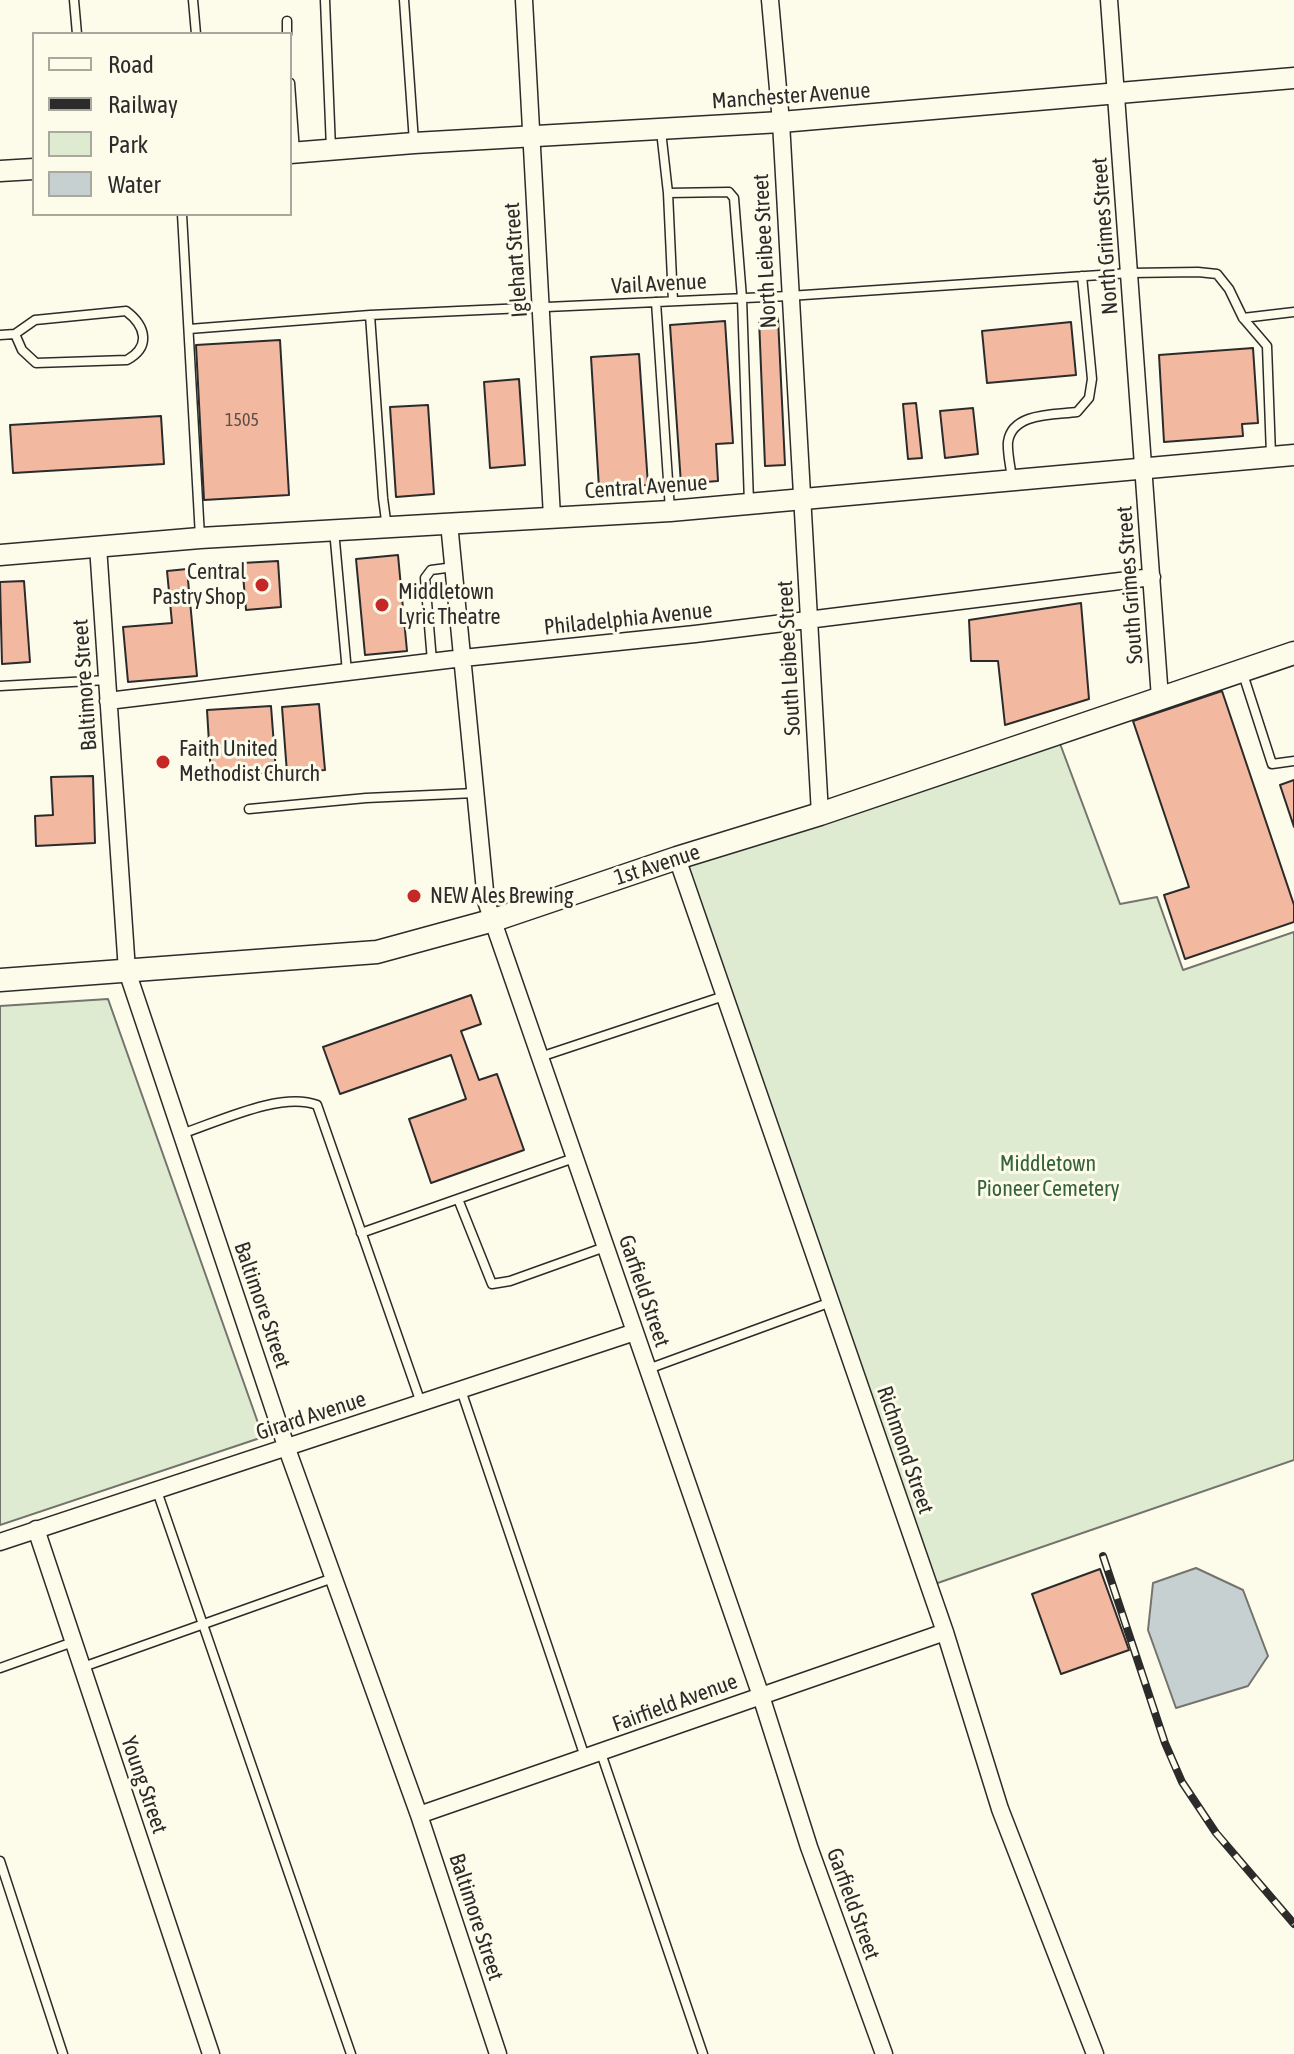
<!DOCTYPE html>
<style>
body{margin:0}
#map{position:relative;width:1294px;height:2054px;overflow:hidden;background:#fdfbea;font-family:"Asap Condensed",sans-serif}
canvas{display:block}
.legend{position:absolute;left:32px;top:32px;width:260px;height:184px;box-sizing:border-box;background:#fdfbea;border:2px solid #a9a89e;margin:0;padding:10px 14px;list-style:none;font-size:24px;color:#2b2b2b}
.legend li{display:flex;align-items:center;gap:16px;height:40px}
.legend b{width:40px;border:2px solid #a9a89e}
</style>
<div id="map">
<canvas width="1294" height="2054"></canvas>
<ul class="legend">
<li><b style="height:10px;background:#fdfbea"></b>Road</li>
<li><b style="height:10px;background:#2b2b2b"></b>Railway</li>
<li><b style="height:22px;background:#deebd1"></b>Park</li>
<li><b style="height:22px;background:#c7d0d0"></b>Water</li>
</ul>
</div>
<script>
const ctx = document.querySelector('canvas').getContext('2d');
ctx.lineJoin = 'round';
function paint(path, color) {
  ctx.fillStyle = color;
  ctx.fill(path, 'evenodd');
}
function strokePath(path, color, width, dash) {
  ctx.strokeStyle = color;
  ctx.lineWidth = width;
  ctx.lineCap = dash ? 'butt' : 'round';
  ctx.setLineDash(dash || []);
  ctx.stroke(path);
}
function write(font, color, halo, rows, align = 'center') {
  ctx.font = font + ' "Asap Condensed",sans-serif';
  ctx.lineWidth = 6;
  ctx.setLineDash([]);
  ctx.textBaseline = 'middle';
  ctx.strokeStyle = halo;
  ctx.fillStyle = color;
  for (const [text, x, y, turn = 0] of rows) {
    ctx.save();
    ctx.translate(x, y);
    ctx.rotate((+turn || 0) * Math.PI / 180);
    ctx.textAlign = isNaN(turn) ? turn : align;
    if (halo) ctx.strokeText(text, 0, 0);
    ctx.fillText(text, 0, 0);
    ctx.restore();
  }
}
const green = new Path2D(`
 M1056 733 1120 904 1157 897 1183 970 1294 932V1460L929 1586 677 858Z
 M108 999 263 1437 0 1525V1006Z`);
const water = new Path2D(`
 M1196 1568 1243 1590 1268 1656 1248 1686 1176 1708 1148 1630 1153 1583Z`);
const building = new Path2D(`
 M778 318 785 465 765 466 759 319Z
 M725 321 733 443 716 444 718 481 681 484 670 325Z
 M1071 322 1076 375 987 383 982 331Z
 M280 340 289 495 204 500 196 345Z
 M1253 348 1258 423 1242 424 1243 436 1164 442 1159 355Z
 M639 354 648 485 599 488 591 357Z
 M519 379 525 465 490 468 484 382Z
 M916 403 922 458 908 459 903 404Z
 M428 405 434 494 396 497 390 407Z
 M973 408 978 454 945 458 940 411Z
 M161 416 164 464 13 473 10 425Z
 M398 555 407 651 365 655 356 559Z
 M278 561 281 607 246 610 242 563Z
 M187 569 197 676 128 682 123 627 172 623 167 571Z
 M24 581 30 662 2 664 0 582Z
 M1081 603 1089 699 1005 725 998 661H971L969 620Z
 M1222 691 1294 905V922L1185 959 1164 895 1189 887 1133 721Z
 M319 704 325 770 287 773 282 707Z
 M271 706 276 772 211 776 207 710Z
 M93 776 95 843 36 846 35 816 53 815 51 777Z
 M1294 780V827L1280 785Z
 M471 995 481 1024 461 1031 479 1080 497 1074 524 1150 431 1183 409 1119 466 1099 451 1055 340 1094 323 1047Z
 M1100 1569 1129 1650 1061 1674 1032 1594Z`);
const service = new Path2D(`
 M74 0 77 34
 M193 0 196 34
 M325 0 331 149
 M404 0 414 142
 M287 21V34
 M290 83 295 152
 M661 131 668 193
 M182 214 200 537
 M673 301 668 193 729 192 734 198 742 298 749 503
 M656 302 670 510
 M370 315 383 498 387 528
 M1243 318 1294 312
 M189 329 370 315 789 296 1130 273 1198 272 1217 274 1229 289 1243 318 1267 346 1271 455
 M0 335 15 334 35 320 126 311C146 326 151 347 127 360L36 363 22 350 15 334
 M1012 480C1011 468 1007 453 1008 442 1012 412 1055 415 1077 412L1089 398 1092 379 1082 276
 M334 530 347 672
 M432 661 425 578 431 570 454 567
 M1242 671 1272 764 1294 761
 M0 686 107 680
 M249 809 366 798 475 793
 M540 1057 724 996
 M181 1134C218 1122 281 1091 317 1105L421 1403
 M458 1199 492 1284 510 1281 605 1247
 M361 1233 574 1158
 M648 1369 831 1302
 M461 1390 585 1757
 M157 1491 351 2054
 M83 1667 333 1578
 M0 1668 73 1642
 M601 1753 703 2054
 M0 1861 63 2054`);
const minor = new Path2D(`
 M524 0 552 517
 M770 0 781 122 820 814
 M1109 0 1160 698
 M449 523 486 901 761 1696 809 1847 884 2054
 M98 546 127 971 286 1446 419 1815 498 2054
 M108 701 463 658 695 634 1152 577
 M677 858 945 1632 1000 1809 1095 2054
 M36 1529 211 2054
 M0 1542 635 1332
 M419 1815 945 1632`);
const tertiary = new Path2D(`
 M290 153 414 143 781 122 1294 78
 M0 171 34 169
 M0 555 200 538 670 511 1294 455`);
const secondary = new Path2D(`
 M0 980 377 952 494 920 677 858 820 814 1294 653`);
const rail = new Path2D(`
 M1103 1556 1165 1743 1182 1782 1216 1833 1294 1924`);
const markers = [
 [262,585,8,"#c62828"],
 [382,605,8,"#c62828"],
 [163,762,8,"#c62828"],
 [414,896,8,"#c62828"]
];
const numberNames = [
 ["1505",242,420]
];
const streetNames = [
 ["Manchester Avenue",791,96,-4],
 ["North Grimes Street",1105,236,-94],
 ["North Leibee Street",765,251,-93],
 ["Iglehart Street",516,260,-94],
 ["Vail Avenue",659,284,-3],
 ["Central Avenue",646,487,-4],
 ["South Grimes Street",1130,585,-94],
 ["Philadelphia Avenue",628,619,-6],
 ["South Leibee Street",789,658,-93],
 ["Baltimore Street",85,685,-94],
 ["1st Avenue",657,865,-18],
 ["Garfield Street",644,1291,71],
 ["Baltimore Street",262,1305,71],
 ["Girard Avenue",311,1416,-18],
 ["Richmond Street",905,1450,71],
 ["Fairfield Avenue",675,1703,-20],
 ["Young Street",144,1785,71],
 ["Garfield Street",853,1904,70],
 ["Baltimore Street",476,1917,72]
];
const poiNames = [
 ["Central",246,572,"right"],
 ["Pastry Shop",246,597,"right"],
 ["Middletown",398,592],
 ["Lyric Theatre",398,617],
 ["Faith United",179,749],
 ["Methodist Church",179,774],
 ["NEW Ales Brewing",430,896]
];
const parkNames = [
 ["Middletown",1048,1164],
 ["Pioneer Cemetery",1048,1189]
];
paint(green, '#deebd1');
strokePath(green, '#74746e', 2);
paint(water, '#c7d0d0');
strokePath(water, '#74746e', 2);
paint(building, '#f2b8a0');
strokePath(building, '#2b2b2b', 2);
strokePath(service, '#2b2b2b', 11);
strokePath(minor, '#2b2b2b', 19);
strokePath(tertiary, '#2b2b2b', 23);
strokePath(secondary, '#2b2b2b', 25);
strokePath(service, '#fdfbea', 8);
strokePath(minor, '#fdfbea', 16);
strokePath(tertiary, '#fdfbea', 20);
strokePath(secondary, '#fdfbea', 22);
strokePath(rail, '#2b2b2b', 8);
strokePath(rail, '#fdfbea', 5, [15]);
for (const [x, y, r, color] of markers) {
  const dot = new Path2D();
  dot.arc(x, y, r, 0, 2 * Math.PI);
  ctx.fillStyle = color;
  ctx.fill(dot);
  strokePath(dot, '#fdfbea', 3);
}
write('18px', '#5d4e48', null, numberNames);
write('22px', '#2b2b2b', '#fdfbea', streetNames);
write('22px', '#2b2b2b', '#fdfbea', poiNames, 'left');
write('22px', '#34623c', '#fdfbea', parkNames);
</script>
